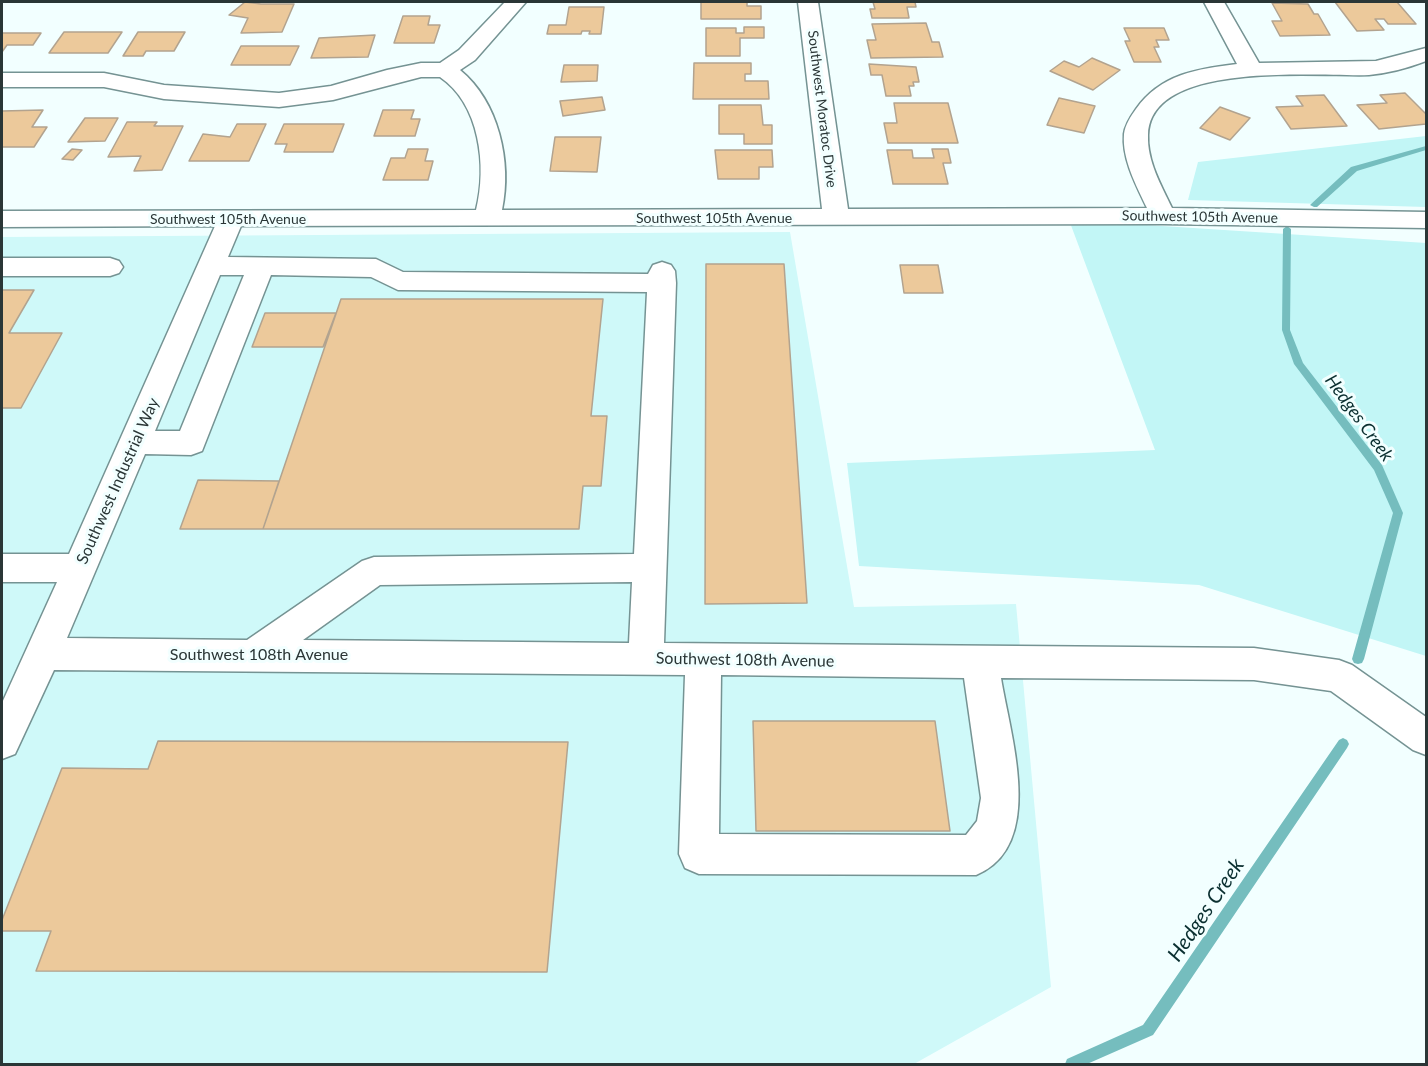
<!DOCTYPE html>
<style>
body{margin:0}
#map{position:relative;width:1428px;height:1066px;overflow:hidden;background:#f2ffff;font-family:Lato,sans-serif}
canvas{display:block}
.frame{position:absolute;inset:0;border:3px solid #2a3636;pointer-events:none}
</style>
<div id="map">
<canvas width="1428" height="1066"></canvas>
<div class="frame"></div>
</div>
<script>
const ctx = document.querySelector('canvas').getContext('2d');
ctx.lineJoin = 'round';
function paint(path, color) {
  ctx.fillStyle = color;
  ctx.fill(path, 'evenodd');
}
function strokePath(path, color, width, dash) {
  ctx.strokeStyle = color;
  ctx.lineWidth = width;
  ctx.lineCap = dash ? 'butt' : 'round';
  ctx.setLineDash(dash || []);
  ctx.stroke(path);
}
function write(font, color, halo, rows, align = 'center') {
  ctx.font = font + ' Lato,sans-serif';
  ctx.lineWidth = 6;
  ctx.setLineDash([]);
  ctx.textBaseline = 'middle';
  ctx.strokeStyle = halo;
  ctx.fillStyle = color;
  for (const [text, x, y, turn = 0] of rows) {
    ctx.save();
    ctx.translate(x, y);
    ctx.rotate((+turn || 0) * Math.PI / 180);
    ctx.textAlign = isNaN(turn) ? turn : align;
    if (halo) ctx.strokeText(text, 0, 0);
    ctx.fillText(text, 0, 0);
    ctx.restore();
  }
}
const built = new Path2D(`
 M790 232 854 607 1016 604 1051 987 914 1064H2V237Z`);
const green = new Path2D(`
 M1426 136V207L1188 200 1198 162Z
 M1069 220 1426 243V656L1199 585 859 566 847 463 1155 450Z`);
const stream = new Path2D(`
 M1426 146V150L1357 171 1317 207H1314L1310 205 1351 167Z
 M1287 226 1291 229 1290 330 1303 363 1382 465 1403 513 1364 659 1362 663 1358 664 1354 663 1352 659 1393 513 1374 470 1294 364 1282 330 1283 229Z
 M1343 738 1347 740 1349 744 1347 748 1153 1035 1087 1064H1065L1067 1059 1143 1025 1339 740Z`);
const building = new Path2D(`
 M245 2 261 4H294L282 32 241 33 248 18 229 15Z
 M701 2H747V6H761V19H701Z
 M873 2H915L916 7H907L909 18H872L870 9H875Z
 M1335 2H1397L1416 24H1388L1384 19H1375L1384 30 1357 31Z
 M1272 3 1308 4 1314 14H1318L1330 35 1280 36 1272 21H1282Z
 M569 7H604L601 34H589L590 31H582L581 34H547L549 25H566Z
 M403 16H430L428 25H440L434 43H394Z
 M926 23 932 42H939L943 57 871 58 867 40H876L872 24Z
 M744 27H764V38H740V56H706V28H736V33H744Z
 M1124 28H1164L1169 40H1156L1159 47H1154L1161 62H1134L1125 41H1130Z
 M64 32H122L108 53H49Z
 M138 32H185L174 51H146L143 56H123Z
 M2 33H41L33 45H7L2 52Z
 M375 35 368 57 311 58 319 38Z
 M241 46H299L290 65H231Z
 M1092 58 1120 70 1093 90 1050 71 1064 61 1079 67Z
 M694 63H751V74H745V81H768L769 99H693Z
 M869 64 916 67 919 82H913L914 86H909L911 96H886L882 75H871Z
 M564 65H598L597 81 561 82Z
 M1405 93 1426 114V124L1379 129 1357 105 1387 103 1380 95Z
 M1324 95 1347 126 1291 129 1276 107 1303 106 1296 96Z
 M602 97 605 110 563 116 560 101Z
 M1059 98 1095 106 1084 133 1047 125Z
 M894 103H948L958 143H888L884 123H897Z
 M719 105H761L763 125H772V144H744V134H719Z
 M1220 107 1250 118 1230 140 1200 128Z
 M43 110 32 127H47L34 147H2V111Z
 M383 110H414L411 119H420L415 136H374Z
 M85 118H118L105 141 68 142Z
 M127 122H157L154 126H183L162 170 134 171 141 156 108 157Z
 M237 124H266L249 161H189L203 134 230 137Z
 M284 124H344L333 152H284L287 144H275Z
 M555 137H601L597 172 550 171Z
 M72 149 82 150 73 160 62 159Z
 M408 149H428L425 161H433L428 180H383L391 158H405Z
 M932 149H948L951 163H943L948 184H893L887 150H912L913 158H934Z
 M715 150H772L773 167H759V179H718Z
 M706 264H784L807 603 705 604Z
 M900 265H938L943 293H904Z
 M2 290H34L9 333H62L21 408H2Z
 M341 299H603L591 416H607L601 486H583L579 529H263Z
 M265 313H336L323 347H252Z
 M198 480 279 481 263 529H180Z
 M753 721H935L950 831H756Z
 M158 741 568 742 547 972 36 971 51 931H2V920L62 768 148 769Z`);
const minor = new Path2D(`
 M505 2H526L475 60 460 70C499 102 512 162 502 210L822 209 798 2H818L848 209 1147 208C1136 185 1122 159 1124 134 1125 125 1131 116 1136 109 1161 74 1197 69 1237 64L1204 2H1224L1259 63 1376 61 1426 48V61C1408 68 1388 73 1369 75 1319 77 1150 59 1148 135 1147 161 1161 185 1172 208L1426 212V228L1163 224 241 226 228 257 376 259 403 272 648 274 653 265 662 262 671 265 675 271 676 283 664 643 1254 648 1339 660 1352 665 1426 717V755L1413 750 1331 691 1254 680 1001 678C1010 735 1047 846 976 875L699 874 685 868 679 854 685 675 54 670 15 754 2 759V703L57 582H2V554H69L215 226 2 227V211L476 210C487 166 480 104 440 77H421L333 100 279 107 164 99 104 87H2V73H104L164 85 279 93 331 86 387 70 421 63H440L459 50ZM220 275H244L180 431H155ZM271 275 371 277 398 290 647 292 634 554 374 557 362 561 247 640 67 638 145 454 191 455 202 451ZM632 582 629 643 303 640 380 585ZM721 675 964 678 981 798 977 821 966 835 719 834Z
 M2 258H110L119 261 123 267 119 273 110 276H2Z`);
const farStreetnames = [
 ["Southwest Moratoc Drive",822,109,83],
 ["Southwest 105th Avenue",1200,217,1],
 ["Southwest 105th Avenue",714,218],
 ["Southwest 105th Avenue",228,219]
];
const streetNames = [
 ["Southwest Industrial Way",118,481,-66],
 ["Southwest 108th Avenue",259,655],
 ["Southwest 108th Avenue",745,660,1]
];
const waterNames = [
 ["Hedges Creek",1359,418,54]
];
const nearWaternames = [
 ["Hedges Creek",1206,910,-56]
];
paint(built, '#cff9f9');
paint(green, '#c2f6f6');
paint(stream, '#75bdbe');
paint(building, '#ecc99b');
strokePath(building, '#b2a38f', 1.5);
strokePath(minor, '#759393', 3);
paint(minor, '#fff');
write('14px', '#2a3636', '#f2ffff', farStreetnames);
write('16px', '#2a3636', '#f2ffff', streetNames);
write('italic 18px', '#0a2f30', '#f2ffff', waterNames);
write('italic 21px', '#0a2f30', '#f2ffff', nearWaternames);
</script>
